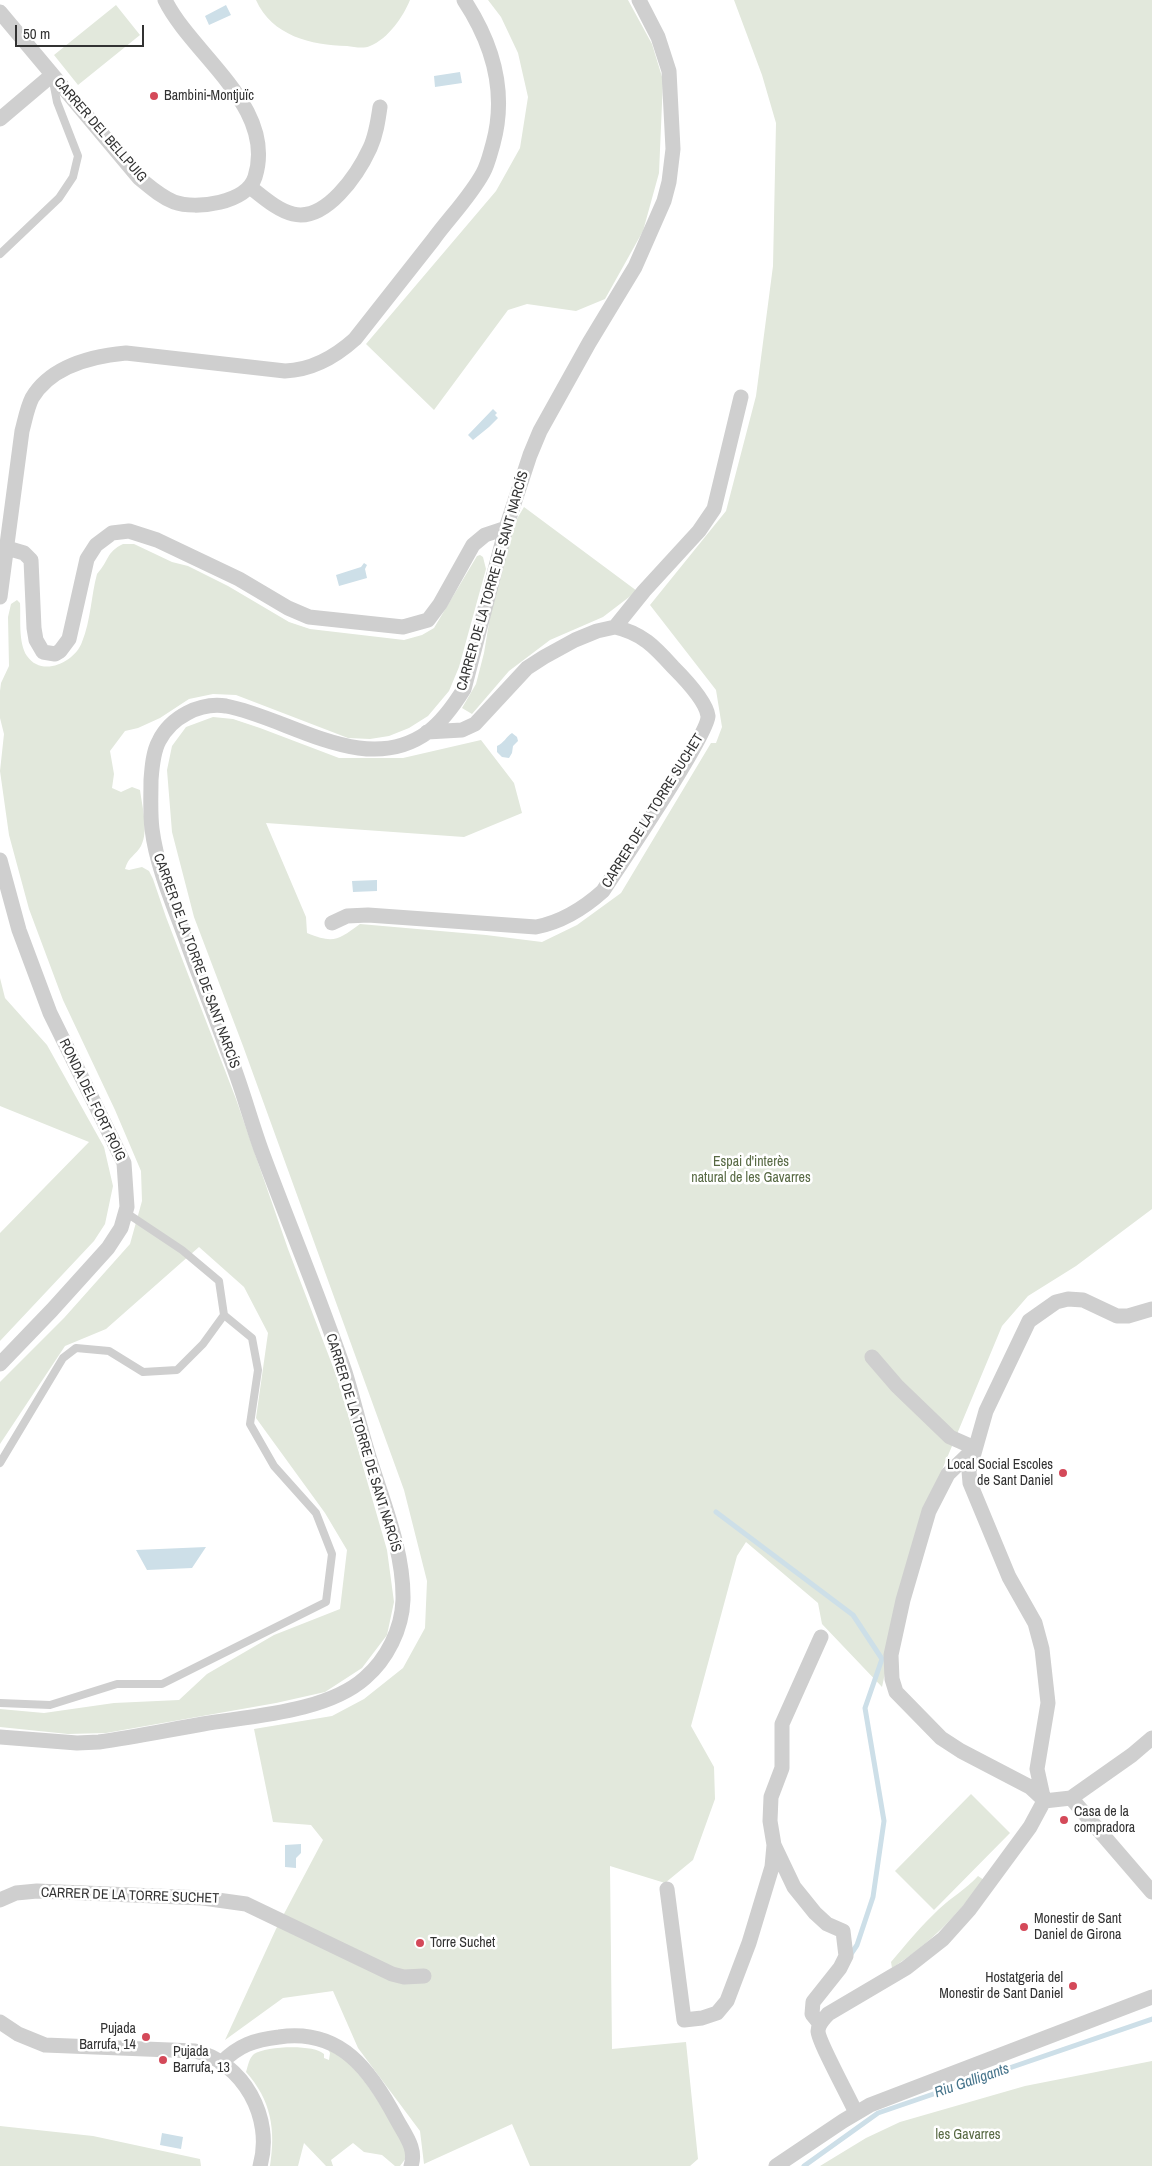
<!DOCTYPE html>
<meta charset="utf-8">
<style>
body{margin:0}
#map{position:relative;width:1152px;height:2166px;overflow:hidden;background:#fff;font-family:"Archivo Narrow",sans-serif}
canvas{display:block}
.scale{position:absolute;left:15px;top:25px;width:129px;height:22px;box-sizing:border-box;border:2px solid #323232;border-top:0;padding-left:6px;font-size:15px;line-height:18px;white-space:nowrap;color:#323232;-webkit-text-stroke:4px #fff;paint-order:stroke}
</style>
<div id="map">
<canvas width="1152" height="2166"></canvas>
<div class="scale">50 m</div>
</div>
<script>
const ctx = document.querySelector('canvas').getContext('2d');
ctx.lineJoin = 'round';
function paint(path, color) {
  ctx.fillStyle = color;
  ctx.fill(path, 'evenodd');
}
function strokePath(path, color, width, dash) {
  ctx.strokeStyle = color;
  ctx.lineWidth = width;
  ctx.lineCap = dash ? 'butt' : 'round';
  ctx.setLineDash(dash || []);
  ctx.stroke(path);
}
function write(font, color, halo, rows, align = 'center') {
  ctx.font = font + ' "Archivo Narrow",sans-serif';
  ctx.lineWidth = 5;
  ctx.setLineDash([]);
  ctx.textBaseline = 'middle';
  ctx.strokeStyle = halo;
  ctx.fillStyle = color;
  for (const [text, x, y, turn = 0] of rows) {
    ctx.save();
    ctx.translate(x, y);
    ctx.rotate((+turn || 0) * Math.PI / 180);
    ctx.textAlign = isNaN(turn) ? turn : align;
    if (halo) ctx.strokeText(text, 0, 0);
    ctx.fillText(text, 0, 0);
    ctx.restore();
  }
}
const green = new Path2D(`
 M256 0H410C403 17 388 39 370 46 364 49 354 47 347 46 311 45 272 36 256 0Z
 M488 0H628L652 44 663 80 659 173 643 231 605 299 576 311 527 304 508 310 434 410 366 344 496 191 520 148 528 97 518 53 501 17Z
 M734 0H1152V1209L1076 1266 1028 1296 1002 1326 927 1506 909 1561 882 1687 822 1624 818 1603 746 1542 737 1556 691 1726 714 1767 715 1799 693 1860 665 1883 610 1866 612 2049 686 2042 698 2159 690 2166H530L512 2124 424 2164 420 2131 358 2048 333 1991 283 1998 225 2040 276 1929 323 1840 311 1825 273 1822 254 1729 332 1716 364 1699 403 1668 425 1628 427 1581 404 1490 243 1046 194 917 172 832 167 770 172 746 186 727 213 717 233 719 260 728 339 758H403L481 740 514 783 522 813 464 837 266 823 306 917 307 933C334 944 338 940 360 924L486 935 542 942 577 925 621 893 711 743H716L722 727 716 690 650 605 726 511 756 396 773 266 776 123 762 75Z
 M116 5 140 35 78 85 54 55Z
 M524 507 637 591 603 617 550 640 509 671 472 714 462 708 476 684 484 653 492 605 515 522Z
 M123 544H134L172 562 188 566 228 586 289 622 310 629 404 640 422 635 434 628 477 556 480 555 483 557 486 569 459 667 449 691 428 716 409 728 389 736 370 739 348 738 236 695 213 694 189 699 160 718 138 728 125 731 110 751 114 774 112 788 121 792 132 787 140 790C142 806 149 831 141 846 136 855 128 857 125 869L129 870 142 867 149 871 153 879 166 917 236 1099 288 1249 338 1380 387 1550 394 1602 387 1635 362 1668 325 1692 276 1703 106 1733 68 1734 0 1727V1709L44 1713 114 1703 179 1700 207 1674 274 1635 340 1609 347 1550 325 1513 256 1418 268 1333 244 1287 199 1247 106 1329 65 1346 0 1444V1382L64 1318 130 1244 142 1201 141 1171 115 1110 63 1000 29 909 9 835 0 771 4 734 0 718V691L1 683 9 666 8 617 11 604 17 600 20 603C21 618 18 643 27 656 42 678 75 662 82 642 91 620 91 596 97 574 109 561 106 552 123 544Z
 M0 978 5 998 47 1045 104 1147 113 1186 105 1224 94 1241 0 1341V1233L89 1142 0 1106Z
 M971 1794 1010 1833 934 1910 895 1871Z
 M978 1876 984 1880C956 1916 931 1943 892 1968L891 1962C906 1944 922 1925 939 1909 952 1897 966 1889 978 1876Z
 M327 2047C333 2052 340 2056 346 2061 372 2085 389 2120 407 2151L406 2158 400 2166H395L382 2155 364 2152 353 2143 331 2160 333 2166H326L304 2143 298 2166H270C276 2129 271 2100 246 2072 248 2066 249 2058 254 2054 266 2046 314 2044 324 2054V2058L329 2060 330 2053Z
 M1152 2061V2166H820L866 2138 900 2122 1025 2086Z
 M0 2126 93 2136 200 2159 201 2166H0Z`);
const water = new Path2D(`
 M226 5 231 15 209 25 205 16Z
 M460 72 462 83 435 87 434 76Z
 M493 409 497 413 495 415 498 418 489 427 473 440 468 435Z
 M364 563 367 565 365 569 367 578 339 586 336 575 361 567Z
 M512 733 517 737 518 741 513 746 512 753 509 758 502 757 497 752V746C504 743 506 737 512 733Z
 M377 880V891L353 892 352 881Z
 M206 1547 192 1568 147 1570 136 1550Z
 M301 1844V1853L296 1858V1868L285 1867V1845Z
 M162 2133 183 2137 181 2149 160 2145Z`);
const stream = new Path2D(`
 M716 1512 853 1615 882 1659 865 1708 884 1821 873 1897 857 1945 849 1957
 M804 2166 878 2113 1152 2019`);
const lane = new Path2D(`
 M0 254 59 198 73 177 78 156 57 102 53 81
 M0 1463 63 1358 76 1348 109 1351 143 1372 177 1370 203 1344 224 1315 219 1281 182 1250 125 1212
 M0 1703 50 1705 117 1684H162L326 1602 332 1554 316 1513 274 1466 250 1424 258 1370 252 1338 224 1315`);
const street = new Path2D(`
 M0 12 139 178C150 187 161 197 174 202 196 210 247 203 255 177 277 107 192 55 165 0
 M0 119 52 75
 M250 187C263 197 277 210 293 214 326 222 358 174 370 148 376 135 378 121 380 107
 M7 548 24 553 31 560 34 628 36 640 43 652 55 654 60 651 69 639 87 559 96 545 112 533 129 531 157 540 239 579 288 608 309 617 403 627 428 620 440 604 473 545 485 535 506 528
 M0 597 22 431C25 420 27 408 32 398 51 366 93 356 126 353L285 371C313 370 335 357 355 339 381 306 407 273 433 240 449 218 470 197 483 173 488 164 490 154 493 144 507 93 493 44 464 0
 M427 732 462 730 475 724 527 668 544 657 575 640 597 631 615 627 644 591 699 531 714 509 741 397
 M0 860 19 930 50 1013 124 1163 127 1207 121 1228 108 1248 52 1310 0 1364
 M332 923 347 916 368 915 536 927C562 922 583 909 603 891 618 868 709 733 708 716 706 701 684 678 673 667 655 647 642 633 615 627
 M872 1357 897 1386 950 1437 975 1448
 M975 1448 948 1474 929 1511 903 1600 891 1655 892 1679 896 1692 941 1738 961 1751 1030 1787 1044 1800
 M0 1737 77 1743 99 1742C134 1737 168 1730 203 1724 252 1716 327 1712 365 1678 387 1659 402 1629 403 1600 404 1549 381 1498 367 1450 359 1424 353 1398 345 1372 320 1298 289 1225 262 1152 250 1119 241 1084 228 1052 215 1016 201 981 188 945 175 908 157 869 152 829 150 813 151 797 151 780 152 767 153 752 159 741 171 717 200 702 226 706 290 718 365 778 428 732 443 721 454 705 464 689L506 528 530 455 540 431 589 343 635 267 664 201 669 182 673 149 669 71 658 37 639 0
 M1071 1798 1152 1892
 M1044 1801 1071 1798 1132 1755 1152 1738
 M667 1889 684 2020 702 2018 717 2013 727 2001 749 1943 772 1867 774 1845
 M0 1900 16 1893 37 1891 203 1898 246 1904 392 1974 404 1977 424 1976
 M0 2022 18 2034 45 2045 195 2051C243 2062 274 2118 260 2166
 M820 2024 812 2014 813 2002 840 1968 846 1956 843 1931 827 1924 815 1913 794 1887 774 1845 770 1821 771 1797 782 1768V1724L821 1637
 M221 2063C239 2045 254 2040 279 2037 341 2028 371 2071 397 2120 405 2135 417 2149 411 2166
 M856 2113C850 2099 818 2041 818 2031 818 2024 824 2019 828 2014L906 1968 943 1939 969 1910 1030 1827 1044 1801 1037 1769 1048 1703 1042 1649 1035 1623 1009 1577 970 1483 969 1471 986 1411 1029 1321 1056 1302 1068 1299 1083 1300 1117 1316H1128L1152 1309
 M776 2166 843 2121 870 2105 1152 1997`);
const markers = [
 [154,96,5,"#d44959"],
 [1063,1473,5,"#d44959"],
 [1064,1820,5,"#d44959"],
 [1024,1927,5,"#d44959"],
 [420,1943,5,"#d44959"],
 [1073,1986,5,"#d44959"],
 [146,2037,5,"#d44959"],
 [163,2060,5,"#d44959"]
];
const poiNames = [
 ["Bambini-Montjuïc",164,96],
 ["Local Social Escoles",1053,1465,"right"],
 ["de Sant Daniel",1053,1481,"right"],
 ["Casa de la",1074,1812],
 ["compradora",1074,1828],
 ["Monestir de Sant",1034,1919],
 ["Daniel de Girona",1034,1935],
 ["Torre Suchet",430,1943],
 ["Hostatgeria del",1063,1978,"right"],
 ["Monestir de Sant Daniel",1063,1994,"right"],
 ["Pujada",136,2029,"right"],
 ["Barrufa, 14",136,2045,"right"],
 ["Pujada",173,2052],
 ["Barrufa, 13",173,2068]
];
const streetNames = [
 ["CARRER DEL BELLPUIG",100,130,49],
 ["CARRER DE LA TORRE DE SANT NARCÍS",493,581,-74],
 ["CARRER DE LA TORRE SUCHET",653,811,-58],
 ["CARRER DE LA TORRE DE SANT NARCÍS",196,961,70],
 ["RONDA DEL FORT ROIG",92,1100,64],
 ["CARRER DE LA TORRE DE SANT NARCÍS",363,1443,73],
 ["CARRER DE LA TORRE SUCHET",130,1896,2]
];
const parkNames = [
 ["Espai d'interès",751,1162],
 ["natural de les Gavarres",751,1178],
 ["les Gavarres",968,2135]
];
const waterNames = [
 ["Riu Galligants",972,2081,-19]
];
paint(green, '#e2e8dc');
paint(water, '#cddfe8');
strokePath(stream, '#cddfe8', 5);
strokePath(lane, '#cfcfcf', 8);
strokePath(street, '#cfcfcf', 15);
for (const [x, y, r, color] of markers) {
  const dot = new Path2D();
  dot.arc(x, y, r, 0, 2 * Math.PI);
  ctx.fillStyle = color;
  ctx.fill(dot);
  strokePath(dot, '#fff', 2);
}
write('14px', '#323232', '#fff', poiNames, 'left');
write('14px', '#323232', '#fff', streetNames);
write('14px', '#576943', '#fff', parkNames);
write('italic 15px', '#47758c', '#fff', waterNames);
</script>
